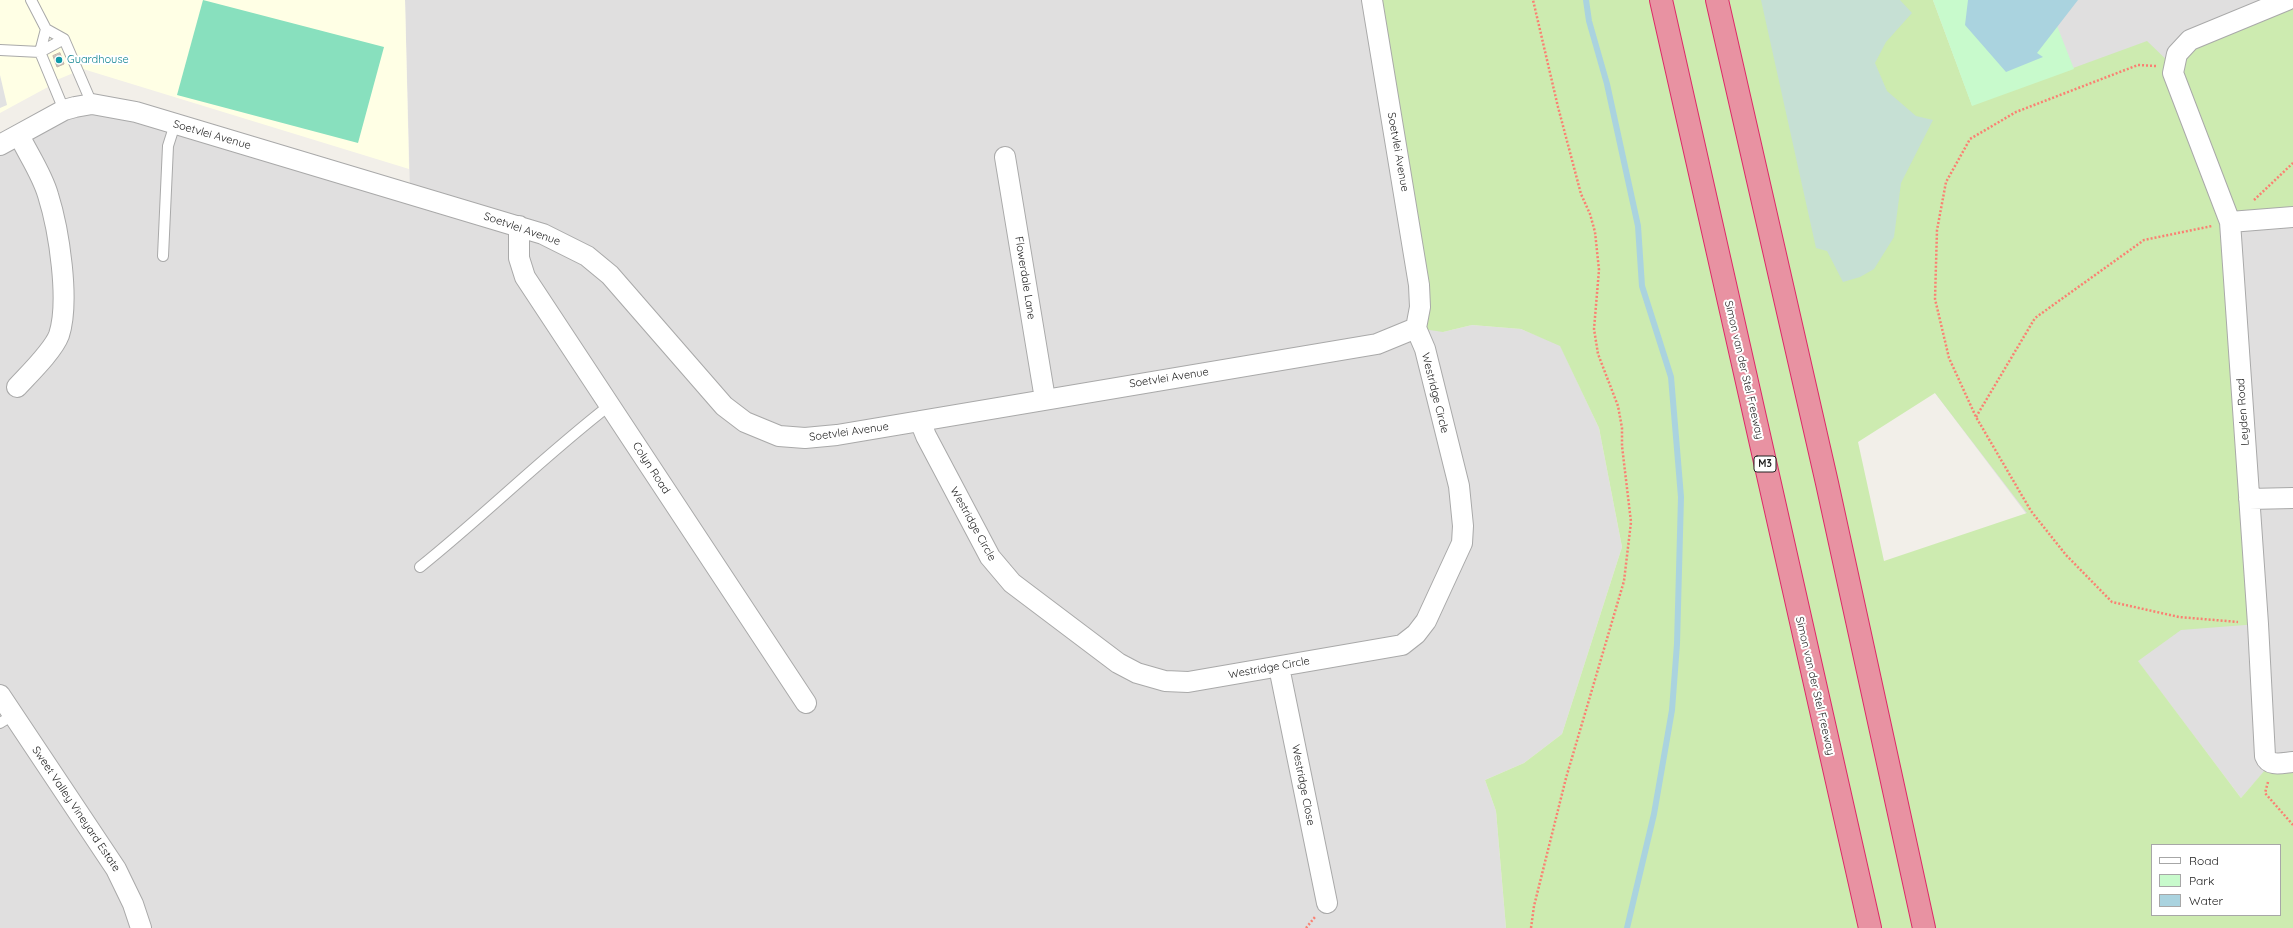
<!DOCTYPE html>
<style>
body{margin:0}
#map{position:relative;width:2293px;height:928px;overflow:hidden;background:#f2efe9;font-family:Quicksand,sans-serif}
canvas{display:block}
.legend{position:absolute;left:2151px;top:844px;width:130px;height:72px;box-sizing:border-box;background:#fff;border:1px solid #a7a7a7;margin:0;padding:5px 7px;list-style:none;font-size:12px;color:#222}
.legend li{display:flex;align-items:center;gap:8px;height:20px}
.legend b{width:20px;border:1px solid #a7a7a7}
</style>
<div id="map">
<canvas width="2293" height="928"></canvas>
<ul class="legend">
<li><b style="height:5px;background:#fff"></b>Road</li>
<li><b style="height:11px;background:#c8facc"></b>Park</li>
<li><b style="height:11px;background:#aad3df"></b>Water</li>
</ul>
</div>
<script>
const ctx = document.querySelector('canvas').getContext('2d');
ctx.lineJoin = 'round';
function paint(path, color) {
  ctx.fillStyle = color;
  ctx.fill(path, 'evenodd');
}
function strokePath(path, color, width, dash) {
  ctx.strokeStyle = color;
  ctx.lineWidth = width;
  ctx.lineCap = dash ? 'butt' : 'round';
  ctx.setLineDash(dash || []);
  ctx.stroke(path);
}
function write(font, color, halo, rows, align = 'center') {
  ctx.font = font + ' Quicksand,sans-serif';
  ctx.lineWidth = 4;
  ctx.setLineDash([]);
  ctx.textBaseline = 'middle';
  ctx.strokeStyle = halo;
  ctx.fillStyle = color;
  for (const [text, x, y, turn = 0] of rows) {
    ctx.save();
    ctx.translate(x, y);
    ctx.rotate((+turn || 0) * Math.PI / 180);
    ctx.textAlign = isNaN(turn) ? turn : align;
    if (halo) ctx.strokeText(text, 0, 0);
    ctx.fillText(text, 0, 0);
    ctx.restore();
  }
}
const residential = new Path2D(`
 M405 0H1372L1443 332 1472 325 1521 329 1560 345 1599 428 1622 547 1562 734 1524 763 1485 780 1496 811 1506 928H0V145L75 107 410 192Z
 M1933 0H2293V762L2271 764 2241 798 1935 393 1972 105Z`);
const education = new Path2D(`
 M0 0H405L409 169 83 69 47 84 48 87 0 113Z`);
const grass = new Path2D(`
 M1372 0H1933L1972 105 2147 41 2174 67 2179 53 2293 3V217L2230 222 2258 624 2181 630 2138 661 2241 798 2271 763 2293 762V928H1506L1496 811 1485 780 1524 763 1562 734 1622 547 1599 428 1560 346 1521 329 1472 325 1443 332 1416 328ZM1935 393 2027 513 1884 561 1858 442ZM2152 845H2280V915H2152Z`);
const wetland = new Path2D(`
 M1761 0H1900L1912 13 1886 42 1875 63 1887 91 1916 116 1933 120 1901 183 1894 237 1874 269 1860 277 1843 282 1827 251 1816 248Z`);
const park = new Path2D(`
 M1933 0H2074L2054 18 2074 69 1972 106Z`);
const pitch = new Path2D(`
 M203 0 384 47 358 143 177 95Z`);
const parking = new Path2D(`
 M0 75 7 105 0 108Z`);
const water = new Path2D(`
 M1968 0H2078L2037 53 2043 57 2006 72 1965 25Z`);
const stream = new Path2D(`
 M1586 0 1589 21 1607 84 1638 226 1642 286 1671 377 1681 497 1677 644 1672 710 1654 814 1627 928`);
const building = new Path2D(`
 M60 53 64 64 57 67 53 56Z`);
const path = new Path2D(`
 M2156 66 2138 65 2016 112 1970 139 1946 182 1937 230 1935 299 1949 358 1976 417 2031 511 2066 555 2112 602 2179 617 2238 622
 M2254 200 2293 163
 M1976 417 2035 318 2144 240 2212 226
 M2268 782 2265 793 2293 825
 M1306 928 1315 917
 M1531 928 1534 906 1566 778 1624 581 1631 522 1622 446V428L1618 406 1598 354 1594 329 1599 270 1595 232 1590 214 1581 194 1558 107 1533 0`);
const service = new Path2D(`
 M31 0 46 29
 M0 50 40 52 64 39
 M64 110 40 52 46 29 64 39 92 104
 M163 256 168 146 175 124
 M420 567C485 515 544 456 610 405
 M0 723 13 715`);
const minor = new Path2D(`
 M1372 0 1419 285 1420 307 1416 328
 M2287 0 2190 40 2177 54 2173 73 2230 222 2258 624 2265 756C2269 767 2282 763 2293 762
 M0 145 64 110 75 107 92 104 136 112 543 234 587 256 610 275 724 406 745 422 779 436 805 438 837 435 1377 344 1416 328
 M1005 157 1045 399
 M2230 222 2293 217
 M519 226V258L525 277 806 703
 M17 387C28 375 53 351 59 335 70 301 59 230 48 195 42 174 28 154 19 135
 M920 421 926 436 990 557 1012 583 1118 663 1137 673 1165 681 1188 682 1402 645 1416 634 1426 621 1462 543 1463 526 1459 486 1425 349 1416 328
 M2249 499 2293 498
 M1279 667 1327 903
 M0 695 116 869 133 904 141 928`);
const motorway = new Path2D(`
 M1661 0 1870 928
 M1717 0 1827 483 1924 928`);
const markers = [
 [59,60,4,"#0f9aa8"]
];
const shields = [
 [1765,464,22]
];
const shieldNames = [
 ["M3",1765,464]
];
const cultureNames = [
 ["Guardhouse",67,60]
];
const streetNames = [
 ["Soetvlei Avenue",212,135,16],
 ["Soetvlei Avenue",1398,152,80],
 ["Soetvlei Avenue",522,229,19],
 ["Flowerdale Lane",1025,278,81],
 ["Simon van der Stel Freeway",1744,370,77],
 ["Soetvlei Avenue",1169,378,-9],
 ["Westridge Circle",1435,393,76],
 ["Leyden Road",2243,412,-94],
 ["Soetvlei Avenue",849,432,-8],
 ["Colyn Road",651,468,57],
 ["Westridge Circle",973,524,61],
 ["Westridge Circle",1269,668,-10],
 ["Simon van der Stel Freeway",1815,686,77],
 ["Westridge Close",1303,785,79],
 ["Sweet Valley Vineyard Estate",76,809,56]
];
paint(residential, '#e0dfdf');
paint(education, '#ffffe5');
paint(grass, '#cdebb0');
paint(wetland, '#c6e0d4');
paint(park, '#c8facc');
paint(pitch, '#88e0be');
paint(parking, '#e2e2e2');
paint(water, '#aad3df');
strokePath(stream, '#aad3df', 6);
paint(building, '#c7bfb8');
strokePath(building, '#c4b6ab', 1);
strokePath(service, '#a9a9a9', 12);
strokePath(minor, '#a9a9a9', 22);
strokePath(motorway, '#dc2a67', 24);
strokePath(path, '#fa8072', 2.5, [2, 2]);
strokePath(service, '#fff', 10);
strokePath(minor, '#fff', 20);
strokePath(motorway, '#e892a2', 22);
for (const [x, y, r, color] of markers) {
  const dot = new Path2D();
  dot.arc(x, y, r, 0, 2 * Math.PI);
  ctx.fillStyle = color;
  ctx.fill(dot);
  strokePath(dot, '#fff', 1.5);
}
for (const [x, y, w] of shields) {
  const box = new Path2D();
  box.roundRect(x - w / 2, y - 8, w, 16, 3);
  ctx.fillStyle = '#fff';
  ctx.fill(box);
  strokePath(box, '#222', 1);
}
write('bold 10px', '#222', null, shieldNames);
write('11px', '#0d838f', '#fff', cultureNames, 'left');
write('11px', '#222', '#fff', streetNames);
</script>
